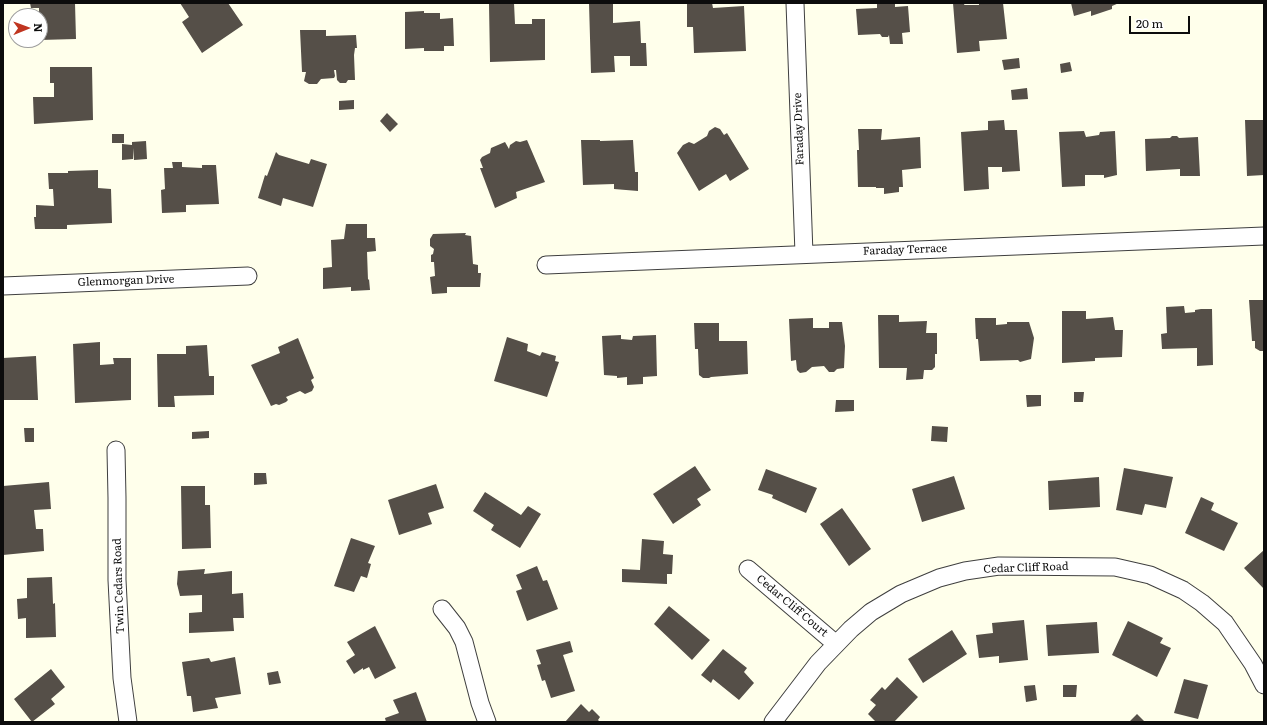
<!DOCTYPE html>
<style>
body{margin:0}
#map{position:relative;width:1267px;height:725px;overflow:hidden;background:#ffffeb;font-family:Literata,serif}
canvas{display:block}
.frame{position:absolute;inset:0;border:4px solid #0c0c0c;pointer-events:none}
.north{position:absolute;left:8px;top:8px;width:40px;height:40px;box-sizing:border-box;background:#fff;border:1px solid #9e9e9e;border-radius:50%;rotate:89deg;font-size:11px;font-weight:700;line-height:16px;text-align:center;color:#0c0c0c}
.north::after{content:'';display:block;margin:auto;width:14px;height:18px;background:#c03520;clip-path:polygon(50% 0,100% 100%,50% 72%,0 100%)}
.scale{position:absolute;left:1129px;top:16px;width:61px;height:18px;box-sizing:border-box;border:2px solid #0c0c0c;border-top:0;padding-left:5px;font-size:12px;line-height:14px;white-space:nowrap;color:#0c0c0c;-webkit-text-stroke:3px #fff;paint-order:stroke}
</style>
<div id="map">
<canvas width="1267" height="725"></canvas>
<div class="frame"></div>
<div class="north">N</div>
<div class="scale">20 m</div>
</div>
<script>
const ctx = document.querySelector('canvas').getContext('2d');
ctx.lineJoin = 'round';
function paint(path, color) {
  ctx.fillStyle = color;
  ctx.fill(path, 'evenodd');
}
function strokePath(path, color, width, dash) {
  ctx.strokeStyle = color;
  ctx.lineWidth = width;
  ctx.lineCap = dash ? 'butt' : 'round';
  ctx.setLineDash(dash || []);
  ctx.stroke(path);
}
function write(font, color, halo, rows, align = 'center') {
  ctx.font = font + ' Literata,serif';
  ctx.lineWidth = 4;
  ctx.setLineDash([]);
  ctx.textBaseline = 'middle';
  ctx.strokeStyle = halo;
  ctx.fillStyle = color;
  for (const [text, x, y, turn = 0] of rows) {
    ctx.save();
    ctx.translate(x, y);
    ctx.rotate((+turn || 0) * Math.PI / 180);
    ctx.textAlign = isNaN(turn) ? turn : align;
    if (halo) ctx.strokeText(text, 0, 0);
    ctx.fillText(text, 0, 0);
    ctx.restore();
  }
}
const building = new Path2D(`
 M30 3H75L76 39 40 40V16H39V8H31Z
 M180 3H228L243 25 202 53 182 22 189 17Z
 M514 3 515 24H532V19H545V60L490 62 489 4Z
 M589 3H613V23L640 21 641 43H646L647 66H630V56H614L615 72 591 73Z
 M687 3H712L713 8 744 6 746 51 694 53 693 27H687Z
 M877 3H895V7L908 6 910 32 902 33 903 44H890L889 35 888 37H882L880 34 858 35 856 9 877 8Z
 M953 3H965L964 5H979V3H1003L1007 39 979 41 980 51 957 53Z
 M1071 3H1119L1112 6V9L1091 16V11L1074 16Z
 M424 11V13H440V19L453 18 454 46H444V51H424V48L405 49V12Z
 M300 30H326V36L356 35 357 48H355L354 55 355 80H348L346 83H340L337 80 336 70H334L335 76 334 78 321 79 317 84H309L304 81 306 72H302Z
 M1019 58 1020 68 1004 70 1002 60Z
 M1070 62 1072 71 1061 73 1060 64Z
 M50 67H92L93 120 34 124 33 97H54V83H50Z
 M1027 88 1028 99 1012 100 1011 90Z
 M354 100V109L339 110V101Z
 M387 113 398 124 390 132 380 121Z
 M1004 120 1005 130H1017L1020 171 1002 172V167H988L989 189 964 191 961 132 988 130V121Z
 M1245 120H1264V175L1247 176Z
 M715 127 720 129 724 135 727 133 749 169 730 181 726 174 699 191 677 153 683 145 689 142 694 144 707 136 709 131Z
 M858 129H882L881 140 920 137 921 168 902 170 903 187H899V192L884 194V188H876V187H858L857 150H859Z
 M1084 131 1086 137 1099 135 1100 132 1115 131 1117 175 1104 178V175H1085V186L1062 187 1059 132Z
 M112 134H124V143H112Z
 M1172 136H1177L1179 138 1198 137 1200 176H1180V169L1146 171 1145 139 1170 138Z
 M527 140 545 182 516 192 517 198 495 208 480 168H483L480 160 482 157 490 153 491 148 505 142 509 149 510 145 516 141 520 142Z
 M581 140H600V141L633 140 635 172H638V191L614 189V184L583 185Z
 M146 141 147 159 134 160 133 148V159L122 160V144L132 145V142Z
 M276 152 279 155 309 164 311 159 327 164 313 207 283 198 281 206 258 198 265 175 267 176Z
 M172 162H182V167L202 168V165H216L219 204 186 205V212L162 213 161 190 165 189 164 168H173Z
 M98 170V188L111 189 112 223 67 225V229H35L34 217H36V205L54 206 53 189H49L48 173H68V171Z
 M346 224H367V238H375L376 251 367 252 368 280 369 279 370 290 351 291V287L323 289V268L332 267 331 240 344 239Z
 M466 233 465 235 471 236 473 264 478 265V273H481L480 287H447V293L432 294 430 277 435 276 434 262H431V255L433 254 434 249 430 246V239L433 234Z
 M1249 300H1264V351H1260L1255 348V341H1252Z
 M1184 306 1185 313 1195 312V310L1201 309H1212L1213 365 1197 366V348L1162 349 1161 334 1167 333 1166 307Z
 M1062 311H1086V319L1113 317 1115 330H1123L1122 357 1095 358V361L1062 363Z
 M878 315H899V322L927 321 926 333H937V354H935V367L932 370H924L923 379 906 380 907 368H879Z
 M813 318V328H829V322H842L845 346 844 368 837 369 834 372H829L824 366 812 367 806 372 800 373 797 370 796 360 791 361 789 319Z
 M975 318H996V325L1007 324V322H1029L1034 338 1031 359 1020 362 1018 360 980 361 978 339H976Z
 M694 323H719V341H747L748 374 711 377 709 378H703L699 375 698 349H695Z
 M621 335V339L632 340 633 336 656 335 657 376 643 377V384L627 385V377L617 378V376L604 375 602 336Z
 M507 337 528 344 527 351 540 356 542 352 556 356 555 361 559 362 547 397 494 381Z
 M298 338 314 378 311 380 314 387 312 391 305 394 300 391 286 397 288 400 286 402 279 405 276 404 271 406 251 365 280 353 278 347Z
 M100 342V365L114 364 113 358H131V400L75 403 73 344Z
 M207 345 209 376H214V395L174 396 175 407H158L157 354H186V346Z
 M36 356 38 400H3V358Z
 M1074 392H1084L1083 402H1074Z
 M1026 395H1041V406L1027 407Z
 M836 400H854V411L835 412Z
 M932 426 948 427 947 442 931 441Z
 M24 428H34V442H25Z
 M209 431V438L192 439V432Z
 M695 466 711 490 697 499 701 505 673 524 653 494Z
 M1124 468 1173 477 1166 508 1145 504 1142 515 1116 510Z
 M766 469 817 488 806 513 772 498 773 495 758 490Z
 M254 473H266L267 484 254 485Z
 M954 476 965 509 922 522 912 489Z
 M1099 477 1100 507 1049 510 1048 481Z
 M49 482 51 509 34 510 36 529H43L44 551 3 555V486Z
 M436 484 444 508 428 513 432 524 399 535 388 500Z
 M181 486H205V505H210L211 548 182 549Z
 M485 492 521 515 528 506 541 514 520 548 491 530 494 525 473 511Z
 M1201 497 1214 503 1211 510 1238 523 1224 551 1185 533Z
 M842 508 871 549 849 566 820 524Z
 M351 538 375 546 368 563 371 564 367 578 361 576 354 592 334 586Z
 M642 539 664 541 663 554 673 555 672 574H667V584L622 582V569L640 570Z
 M1264 550V589L1244 568Z
 M537 566 543 581 547 580 558 609 527 621 516 591 522 589 516 575Z
 M205 569 204 574 232 571V594L243 593 244 618H233L234 631 189 633V613L202 612V595L180 596 177 584 178 571Z
 M52 577 53 604 55 603 56 637 26 638V618L18 619 17 599 27 598V578Z
 M669 606 710 640 692 660 654 624Z
 M1024 620 1028 660 999 663V656L979 658 976 635 993 633 992 623Z
 M1128 621 1163 638 1160 643 1171 648 1157 677 1112 655Z
 M1097 622 1099 653 1048 656 1046 625Z
 M375 626 396 668 375 679 369 667 363 670V668L354 674 346 661 355 655 347 642Z
 M952 630 967 654 923 683 908 659Z
 M570 641 573 652 563 655 575 691 551 698 545 680 542 681 537 665 541 664 536 650Z
 M723 649 747 668 744 672 754 683 739 700 713 679 711 683 701 675Z
 M235 657 241 694 215 698 218 708 193 712 191 696H187L182 662 209 658 211 662Z
 M51 669 65 687 51 699 55 704 32 722 14 699Z
 M278 671 281 683 269 685 267 673Z
 M897 677 918 697 894 722H876L868 714 876 705 870 700 882 687 885 690Z
 M1184 679 1208 685 1198 719 1174 713Z
 M1035 685 1037 700 1026 702 1024 686Z
 M1063 685H1077L1076 697H1063Z
 M416 692 427 722H386L385 718 399 713 393 700Z
 M581 704 589 712 592 709 600 717 598 720 600 722H565Z
 M1137 714 1145 722 1130 721Z`);
const street = new Path2D(`
 M795 3 804 254
 M546 265 1264 236
 M3 286 248 276
 M116 450 117 498V580L122 678 128 722
 M748 569 836 644
 M442 609 457 628 464 642 480 703 487 722
 M773 722 818 663 851 629 871 612 901 594 939 578 965 571 999 566 1115 567 1150 575 1183 590 1202 603 1225 623 1253 664 1264 685`);
const streetNames = [
 ["Faraday Drive",799,129,-92],
 ["Faraday Terrace",905,250,-2],
 ["Glenmorgan Drive",126,281,-2],
 ["Cedar Cliff Road",1026,568,-2],
 ["Twin Cedars Road",119,586,-92],
 ["Cedar Cliff Court",792,606,40]
];
paint(building, '#554f48');
strokePath(street, '#3f3f3f', 19);
strokePath(street, '#fff', 17);
write('11px', '#0c0c0c', '#fff', streetNames);
</script>
